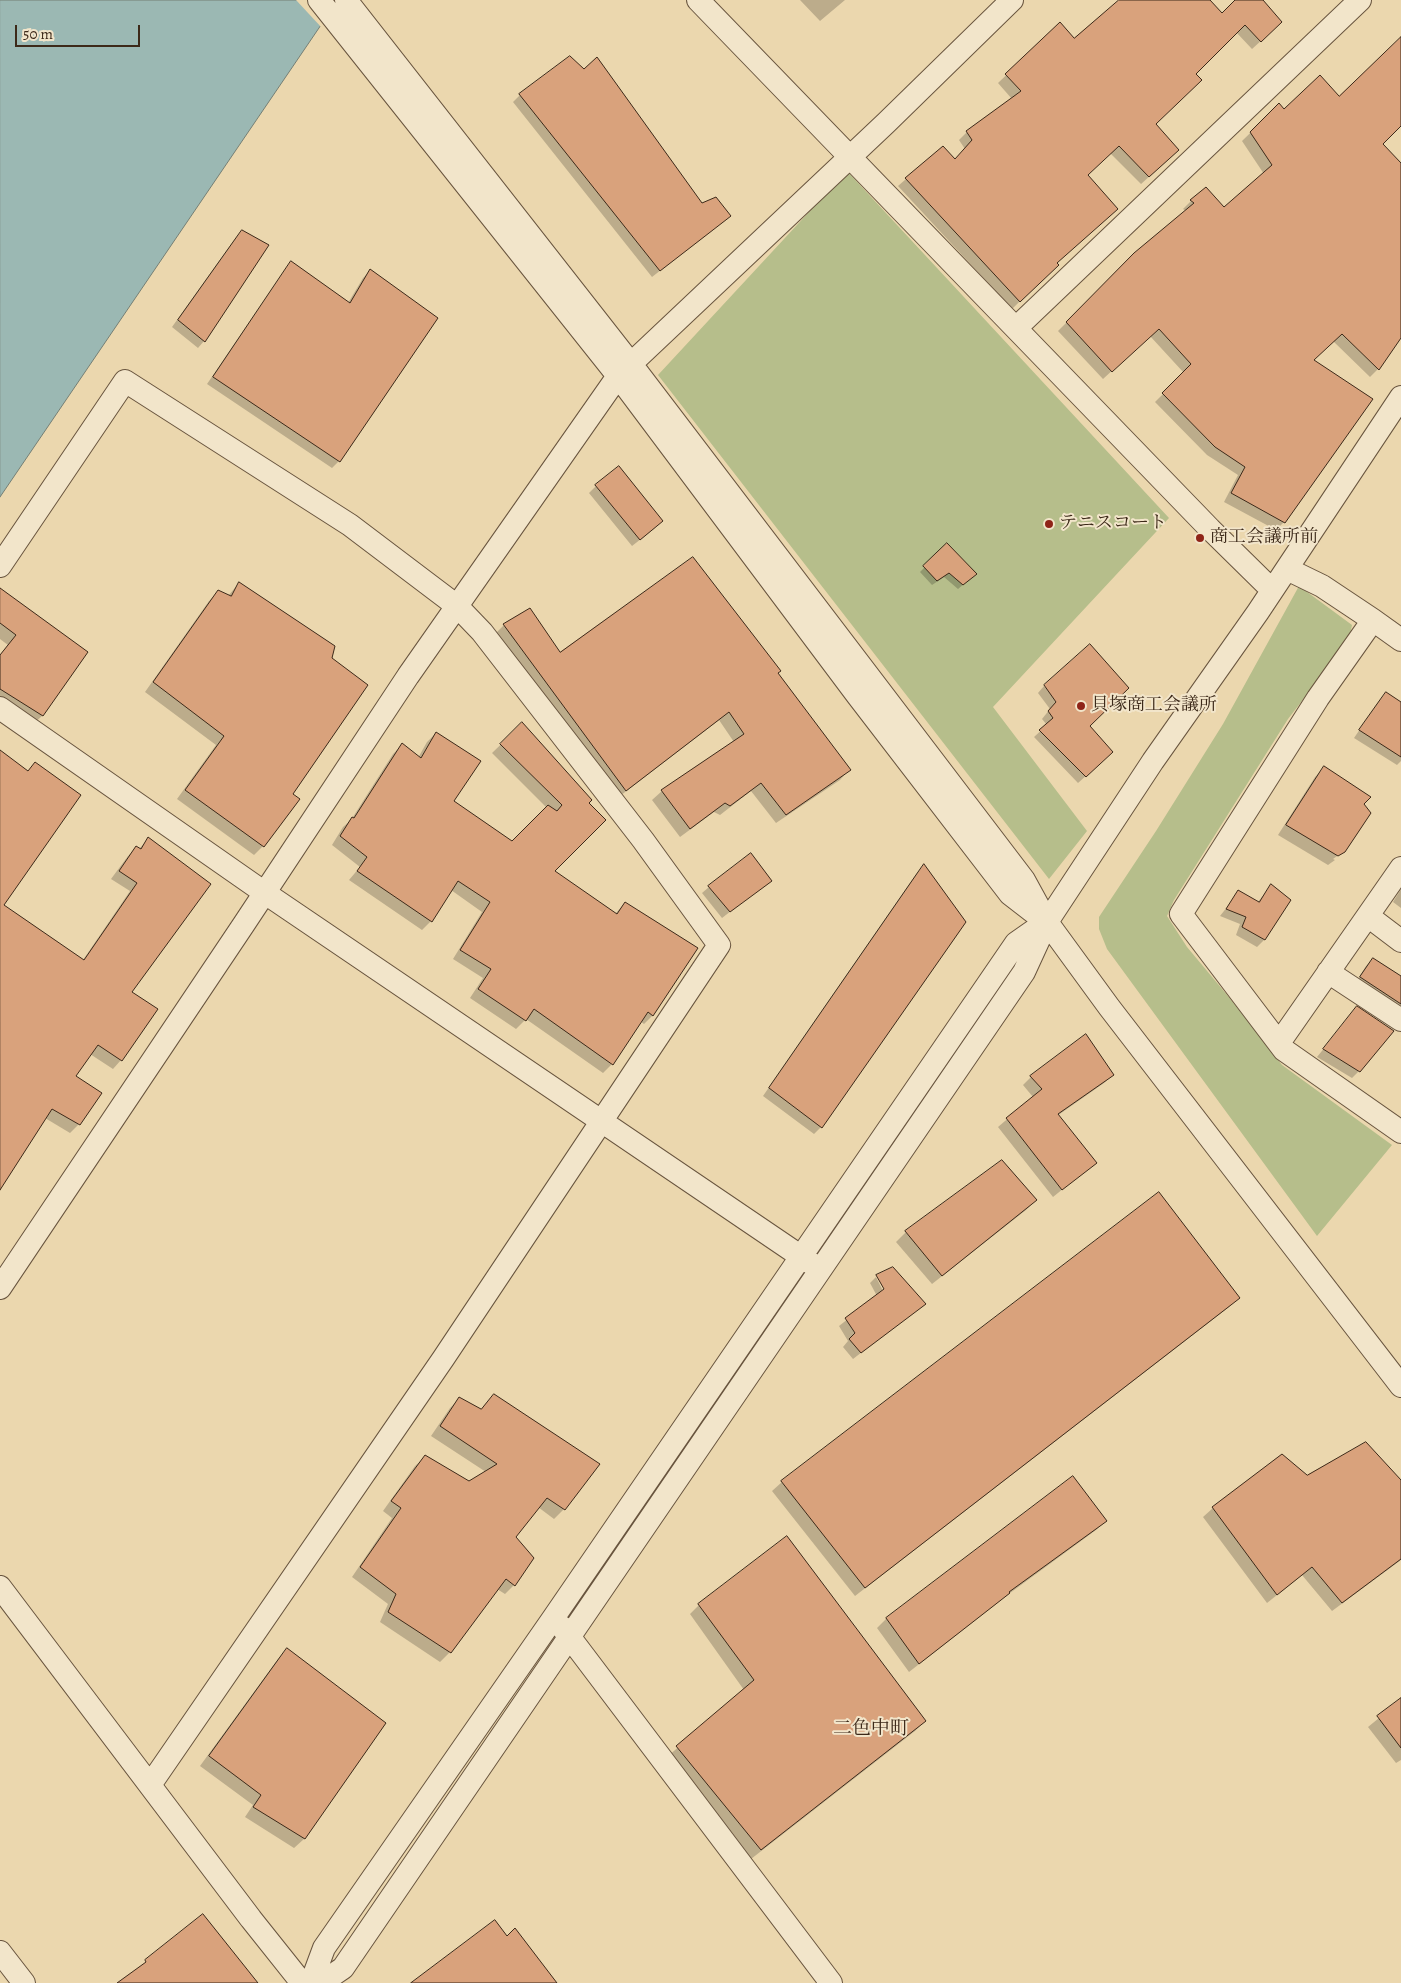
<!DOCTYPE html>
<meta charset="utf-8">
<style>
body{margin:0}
#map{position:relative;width:1401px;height:1983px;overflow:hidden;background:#ebd7ae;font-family:Alegreya,serif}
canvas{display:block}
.scale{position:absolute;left:15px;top:25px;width:125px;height:22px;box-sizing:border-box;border:2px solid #3c2919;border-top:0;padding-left:6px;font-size:15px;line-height:18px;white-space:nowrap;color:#3c2919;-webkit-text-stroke:4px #f2e5ca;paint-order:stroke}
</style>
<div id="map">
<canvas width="1401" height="1983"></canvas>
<div class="scale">50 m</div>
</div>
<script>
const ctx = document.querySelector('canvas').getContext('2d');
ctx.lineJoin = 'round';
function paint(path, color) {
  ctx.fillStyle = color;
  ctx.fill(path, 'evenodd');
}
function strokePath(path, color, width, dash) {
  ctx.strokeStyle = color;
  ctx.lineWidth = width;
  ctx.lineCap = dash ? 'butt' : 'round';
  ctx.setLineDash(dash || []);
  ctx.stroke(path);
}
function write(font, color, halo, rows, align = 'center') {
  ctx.font = font + ' Alegreya,"Noto Serif JP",serif';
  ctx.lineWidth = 4;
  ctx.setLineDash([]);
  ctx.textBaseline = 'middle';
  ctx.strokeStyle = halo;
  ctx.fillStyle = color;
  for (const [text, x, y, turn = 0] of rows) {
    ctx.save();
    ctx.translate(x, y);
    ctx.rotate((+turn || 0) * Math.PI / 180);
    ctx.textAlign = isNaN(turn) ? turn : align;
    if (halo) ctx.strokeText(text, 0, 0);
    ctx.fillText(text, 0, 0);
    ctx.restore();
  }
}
const green = new Path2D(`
 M847 171 1169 518 993 707 1087 831 1049 879 658 375Z
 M1299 586 1352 625 1349 640 1288 719 1174 900 1167 916 1187 947 1228 996 1282 1065 1392 1145 1317 1236 1107 949 1099 929V917L1156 831 1223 724Z`);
const water = new Path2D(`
 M0 0H338L0 497Z`);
const pier = new Path2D(`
 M296 0H340L322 28Z`);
const shadow = new Path2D(`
 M800 0H845L820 21Z
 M1121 0H1206L1222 15 1237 0H1261L1273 30 1252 49 1236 32 1195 74 1154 124 1170 158 1141 184 1110 153 1087 175 1056 263 1057 265 1012 309 898 186 906 179 955 161 965 149 959 140 967 132 1012 99 998 83 1060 24 1074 40Z
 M1401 39V125L1381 144 1401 165V336L1378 369 1370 377 1333 341 1313 360 1284 522 1276 530 1224 502 1238 475 1207 455 1155 402 1184 373 1150 336 1103 379 1058 331 1135 254 1186 211 1183 209 1191 201 1224 208 1264 174 1242 141 1279 105 1284 111 1339 98Z
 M520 95 701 204 730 216 652 277 513 102Z
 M242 232 204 341 198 348 172 327 235 239Z
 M292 263 348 303 363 278 370 271 437 318 339 461 332 468 207 384 285 270Z
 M596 486 655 528 632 546 589 493Z
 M947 545 971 578 958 589 944 577 932 585 920 572Z
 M239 583 292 794 263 846 254 855 177 799 216 745 145 692 209 601 218 592 228 596Z
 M0 591 86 653 42 716 32 725 0 705V655L8 645 0 639Z
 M504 625 559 654 777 674 849 770 840 780 776 823 751 791 720 815 714 812 680 837 652 800 662 791 734 742 719 720 616 799 495 634Z
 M1044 686 1089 726 1105 759 1078 783 1034 737 1047 725 1042 719 1050 709 1038 693Z
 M1386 694 1401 703V761L1397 765 1354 738 1379 701Z
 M522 724 590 800 553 871 615 914 625 903 653 1015 644 1024 640 1021 612 1064 603 1073 526 1019 516 1029 470 998 483 978 453 959 482 912 451 890 431 921 422 930 349 880 360 867 332 845 343 827 351 820 393 754 402 745 418 758 427 742 436 733 452 801 512 843 547 808 492 753Z
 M0 752 27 772 35 763 2 905 83 960 130 891 111 879 128 856 136 848 139 849 149 838 121 1060 113 1069 90 1054 74 1077 100 1093 79 1124 70 1133 45 1118 0 1187Z
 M1325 767 1362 804 1344 851 1333 859 1335 860 1328 865 1278 835 1315 777Z
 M924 866 821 1127 814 1134 763 1096 917 873Z
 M771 880 722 918 702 893 709 887Z
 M1271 886 1290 900 1264 940 1257 947 1236 935 1240 924 1220 916 1239 892 1257 903Z
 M1401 889V908L1393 902Z
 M1373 959 1401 977V1008L1354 985 1366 966Z
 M1357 1008 1359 1071 1352 1078 1317 1057Z
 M1113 1075 1104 1083 1057 1116 1095 1163 1053 1197 998 1127 1033 1097 1023 1085 1031 1077Z
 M1002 1162 1036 1200 1026 1210 932 1284 896 1242 906 1232Z
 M892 1269 924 1304 853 1359 843 1347 848 1341 839 1326 877 1296 870 1283 876 1277 885 1295 888 1294 879 1277H876Z
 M1239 1297 1229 1307 855 1596 772 1491 782 1482Z
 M460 1398 564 1509 554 1519 538 1507 514 1537V1585L505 1594 497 1589 450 1652 440 1662 380 1622 388 1604 352 1577 392 1518 383 1511 415 1466 425 1457 469 1483 486 1472 431 1436 450 1408Z
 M1282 1456 1307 1476 1401 1482V1560L1332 1611 1302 1575 1267 1603 1203 1517 1213 1508Z
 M1072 1478 1105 1521 1096 1530 1006 1596 909 1672 877 1628 886 1619Z
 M699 1605 925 1721 915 1731 751 1859 667 1757 744 1690 690 1614Z
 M287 1649 384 1723 304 1839 294 1848 245 1817 253 1805 200 1766 278 1659Z
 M1401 1700V1760L1396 1763 1368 1727Z`);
const building = new Path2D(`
 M1119 0H1210L1222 13 1235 0H1263L1282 22 1261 42 1245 25 1196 74 1202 80 1156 124 1179 150 1149 177 1119 146 1088 175 1118 209 1057 263 1059 265 1020 302 905 178 943 146 955 159 972 140 966 131 1021 91 1005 74 1060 22 1074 38Z
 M1401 37V126L1383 144 1401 163V338L1379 370 1342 334 1314 360 1373 399 1285 523 1231 493 1245 467 1215 447 1162 393 1191 364 1159 329 1112 372 1066 322 1134 253 1194 203 1190 200 1206 187 1224 207 1272 165 1250 132 1279 103 1284 109 1320 75 1339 96Z
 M570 56 584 69 597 57 702 203 716 197 731 216 660 271 519 94Z
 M242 230 269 245 205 342 178 320Z
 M291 261 350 303 370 269 438 318 340 462 213 377Z
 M619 466 663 521 640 540 595 485Z
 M947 543 977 574 963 585 949 573 937 581 923 566Z
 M693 557 781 671 778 673 851 770 786 815 761 783 730 806 725 803 690 829 661 790 744 734 729 712 626 791 503 624 530 608 560 652Z
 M239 582 335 646 332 658 368 685 293 794 300 799 264 847 185 790 224 736 153 682 218 590 231 596Z
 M0 588 88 652 43 716 0 689V655L16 635 0 623Z
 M1090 644 1129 688 1090 726 1113 752 1086 777 1039 730 1053 718 1048 711 1056 702 1044 685Z
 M1386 692 1401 702V757L1359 730Z
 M522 722 592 800 589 803 606 820 555 871 617 914 625 902 698 948 653 1016 648 1012 613 1065 534 1009 526 1021 478 989 491 969 460 950 490 902 458 881 432 922 357 871 367 857 340 836 352 817 354 818 402 743 421 758 436 732 481 761 454 801 512 841 548 805 557 811 562 805 500 744Z
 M0 750 28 771 35 762 81 795 4 905 84 960 137 883 119 871 136 846 141 849 148 837 211 884 132 992 158 1009 122 1061 98 1045 76 1076 102 1093 80 1125 52 1109 0 1190Z
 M1324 766 1371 797 1364 804 1371 813 1345 852 1338 856 1286 825Z
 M751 853 772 881 730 912 708 886Z
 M924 864 966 922 822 1128 769 1088Z
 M1271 884 1291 900 1265 940 1242 927 1246 917 1226 909 1238 890 1259 902Z
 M1373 958 1401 976V1004L1360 977Z
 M1357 1006 1394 1031 1360 1072 1323 1049Z
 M1086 1034 1114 1075 1058 1114 1097 1163 1062 1190 1006 1118 1042 1089 1030 1076Z
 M1002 1160 1037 1200 942 1276 905 1231Z
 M1159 1192 1240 1298 865 1588 781 1481Z
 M893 1267 926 1304 861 1353 849 1339 855 1333 845 1318 884 1289 876 1275Z
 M494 1394 600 1464 565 1510 547 1498 516 1537 534 1558 515 1586 506 1579 451 1653 388 1612 396 1594 360 1567 401 1508 391 1501 425 1455 469 1481 497 1464 440 1426 459 1397 481 1409Z
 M1366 1442 1401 1480V1559L1342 1603 1312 1567 1277 1595 1212 1507 1282 1454 1307 1475Z
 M1073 1476 1107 1521 1009 1592 1010 1593 919 1664 886 1618Z
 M787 1536 926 1721 761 1850 676 1746 754 1680 698 1604Z
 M287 1648 386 1723 305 1839 253 1807 261 1795 209 1756Z
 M1401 1698V1748L1377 1716Z
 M203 1914 258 1983H117L146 1962 145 1960Z
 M495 1920 507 1936 515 1928 557 1983H411Z`);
const minor = new Path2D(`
 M319 0 618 376 857 695 1010 894 1041 918
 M346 0 631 364 1024 880 1047 922 1109 1007 1401 1386
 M698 0 1210 529 1272 590
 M1016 328 1360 0
 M0 566 125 381 350 525 457 606 482 632 643 840 719 945 443 1359 150 1785
 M1287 569 1322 586 1373 620 1318 698 1181 914 1284 1050 1401 1132
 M1373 620 1401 640
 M0 708 265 893 812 1264
 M1368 916 1401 941
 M1328 972 1401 1020
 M1279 1043 1401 868
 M0 1288 244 924 408 676 618 376 886 123 1012 0
 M0 1587 251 1919 302 1983
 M562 1627 831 1983
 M0 1952 24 1983
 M311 1983 324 1948 554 1617 1016 943 1046 922
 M321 1983 343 1968 1024 972 1047 922 1153 761 1258 612 1401 397`);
const markers = [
 [1049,524,5,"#8f2418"],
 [1200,538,5,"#8f2418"],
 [1081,706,5,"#8f2418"]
];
const poiNames = [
 ["テニスコート",1059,524],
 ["商工会議所前",1210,538],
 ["貝塚商工会議所",1091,706]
];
const neighbourhoodNames = [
 ["二色中町",871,1729]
];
paint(green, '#b6be8b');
paint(water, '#9bb8b3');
strokePath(water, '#757f75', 1);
paint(pier, '#ebd7ae');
paint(shadow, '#0003');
paint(building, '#d9a27c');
strokePath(building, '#3c2919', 1);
strokePath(minor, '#68543e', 24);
strokePath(minor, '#f2e5ca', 22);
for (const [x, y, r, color] of markers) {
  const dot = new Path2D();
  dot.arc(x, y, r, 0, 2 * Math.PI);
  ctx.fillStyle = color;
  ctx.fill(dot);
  strokePath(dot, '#f2e5ca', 2);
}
write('18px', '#3c2919', '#f2e5ca', poiNames, 'left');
write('19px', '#3c2919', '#f2e5ca', neighbourhoodNames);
</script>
